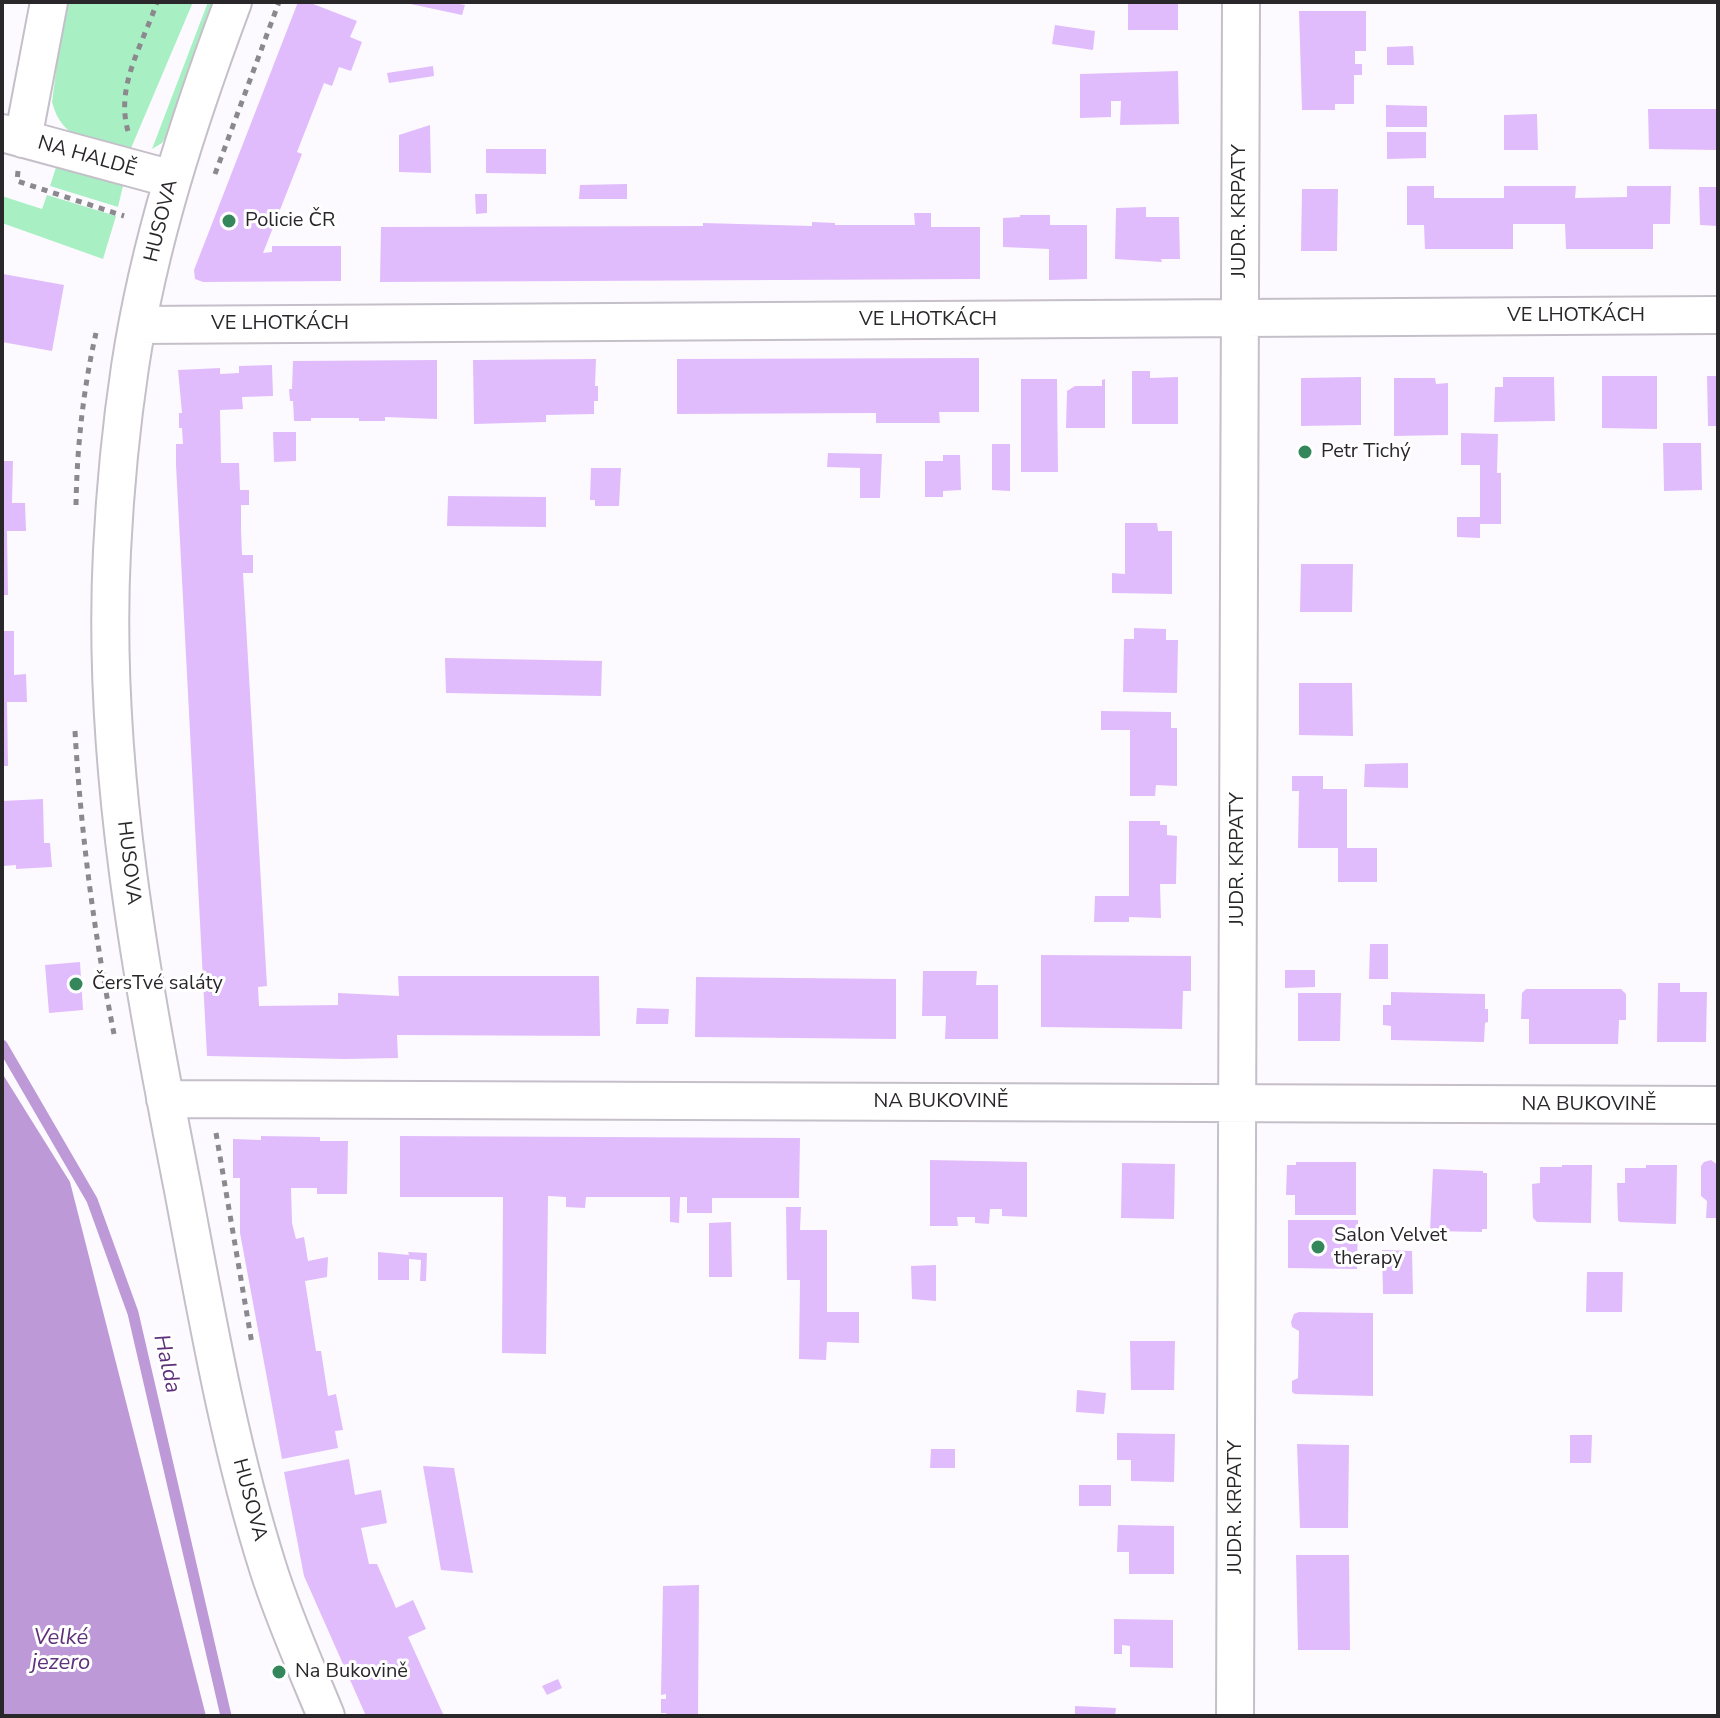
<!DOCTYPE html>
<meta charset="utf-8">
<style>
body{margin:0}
#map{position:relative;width:1720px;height:1718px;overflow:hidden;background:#fdfaff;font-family:"Nunito Sans",sans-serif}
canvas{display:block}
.frame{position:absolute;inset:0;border:4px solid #2a272b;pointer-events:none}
</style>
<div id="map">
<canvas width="1720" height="1718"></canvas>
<div class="frame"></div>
</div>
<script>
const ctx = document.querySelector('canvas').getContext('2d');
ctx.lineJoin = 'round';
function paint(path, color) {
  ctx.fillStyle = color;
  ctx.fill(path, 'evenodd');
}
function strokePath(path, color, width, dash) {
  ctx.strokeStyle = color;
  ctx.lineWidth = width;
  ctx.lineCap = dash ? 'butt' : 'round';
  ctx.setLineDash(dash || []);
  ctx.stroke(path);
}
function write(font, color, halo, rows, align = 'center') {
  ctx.font = font + ' "Nunito Sans",sans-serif';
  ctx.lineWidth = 6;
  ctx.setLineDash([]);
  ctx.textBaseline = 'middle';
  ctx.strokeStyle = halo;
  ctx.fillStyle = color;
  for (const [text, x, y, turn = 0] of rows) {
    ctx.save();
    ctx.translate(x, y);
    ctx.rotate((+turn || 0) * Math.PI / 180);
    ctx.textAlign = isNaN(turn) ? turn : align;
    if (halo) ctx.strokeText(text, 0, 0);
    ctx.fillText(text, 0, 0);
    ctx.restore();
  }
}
const green = new Path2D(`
 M65 2H193L129 153C94 142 62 142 52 102Z
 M208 2H214L168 133 162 143 152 149Z
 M58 161 117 180 123 186 118 207 50 186Z
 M47 195 116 216 103 259 2 223V196L42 209Z`);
const water = new Path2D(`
 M2 1073 70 1182 206 1716H2Z`);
const stream = new Path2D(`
 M2 1045 92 1200 133 1313 226 1716`);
const building = new Path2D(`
 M298 2H308L357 21 350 37 362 42 351 71 339 67 332 86 324 83 297 152 302 154 263 253 272 252V246H341V281L203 282 195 279 194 270Z
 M401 2H450L465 5 462 15Z
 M1128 2H1178V30H1128Z
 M1299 11H1366V51H1355V64H1362V75H1354V104H1335V110H1302Z
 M1055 25 1095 31 1093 50 1052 44Z
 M1413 46 1414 65H1387V47Z
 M433 66 434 76 389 83 387 73Z
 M1178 71 1179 124 1120 125 1121 101H1111V117L1080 118V74Z
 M1386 105 1427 106V127H1386Z
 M1648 109H1718V150L1649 149Z
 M1537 114 1538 150H1504V115Z
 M430 125 431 173 399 172V135Z
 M1387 132H1426V158L1387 159Z
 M486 149H546V174L486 173Z
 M627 184V199H579L580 185Z
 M1407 186H1434V198H1504V186H1576L1575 198 1627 197V186H1671L1670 224H1653V249H1566L1565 224H1513V249H1425L1424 225H1407Z
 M1699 187H1718V226L1700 225Z
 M1302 189H1338L1337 251H1301Z
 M475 194H487V213L476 214Z
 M1146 207V217H1179L1180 259H1161L1162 262 1115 259 1116 208Z
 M914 213H931V227H980V279L380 282 381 227 703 226V223L812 226V222L835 223V225H915Z
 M1020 215H1050V225H1087V279L1049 280V249L1003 247V218L1020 217Z
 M3 274 64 285 52 351 2 342Z
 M979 358V412H939L940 423H876V413L677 414V359Z
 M596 359 595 386H598V401H594V414L546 415V422L474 424 473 360Z
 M437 360V419L385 417V421H359V418H311V421H294L293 401H290L289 389H292L293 361Z
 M272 365 273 396 242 397 243 409 220 410 221 463H239L240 490H249V505H241V530L242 555H253V573H243L267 986 258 987 259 1006 338 1005V993L399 996 398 976H599L600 1036 397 1035 398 1058 344 1059 207 1056 176 465V444H183L182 428H179V413H182L178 370 220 368V374L239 373V366Z
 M1132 371H1150V378L1178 377V424H1132Z
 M1602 376H1657V429L1602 428Z
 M1707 376H1718V426H1708Z
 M1361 377V425L1301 426V378Z
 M1503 377H1554L1555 421 1494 422 1495 387H1503Z
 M1394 378H1435L1436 384 1448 383V435L1394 436Z
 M1021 379H1057L1058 472H1021Z
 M1105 379V428H1066L1067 391 1075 386H1102V380Z
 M273 432H296V461L274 462Z
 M1461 433 1498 434 1497 473H1501V524H1480V538L1457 537V517H1480V465H1461Z
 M1663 443H1701L1702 490 1664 491Z
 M992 444H1010V491L992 490Z
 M828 453 882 454 880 498H860V468L827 467Z
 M943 455H960L961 490 943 491V497H925V461H943Z
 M2 461H13L12 503H25L26 531H7L8 595H2Z
 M591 468H621L619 506H595V500H590Z
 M448 496 546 497V527L447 526Z
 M1125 523H1157L1158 531H1172V594L1112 593V573L1125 574Z
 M1301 564H1353L1352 612H1300Z
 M1134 628 1166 629V640H1178L1177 693 1123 692 1124 639H1134Z
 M2 631H14V675L26 674 27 702H7L8 766H2Z
 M445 658 602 661 601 696 446 693Z
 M1299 683H1352L1353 736 1299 735Z
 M1101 711 1171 712V728H1177V786L1156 785 1155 796H1130V730H1101Z
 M1408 763V788L1364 787 1365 764Z
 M1292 776H1323V789H1347V848H1377V882H1338V848H1298L1299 791H1292Z
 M43 799 44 843H50L52 867 16 869V865L2 866V801Z
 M1129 821H1160V825H1167V835L1177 836 1176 884H1160L1161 918 1129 917V922H1094L1095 896H1129Z
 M1370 944H1388V979H1369Z
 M1041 955 1191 956V991H1183L1182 1029 1041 1027Z
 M80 962 83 1010 49 1013 45 965Z
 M1285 970H1315V987L1285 988Z
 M923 971H977L976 985H998V1039H945L946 1016H922Z
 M696 977 896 979V1039L695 1037Z
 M1658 983H1680V992H1707L1706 1042H1657Z
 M1526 989H1621L1626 994V1020H1619L1618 1044H1529V1019H1521L1522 993Z
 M1391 992 1485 994V1009H1488V1022L1485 1023 1484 1042 1391 1040V1026L1383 1025V1005H1391Z
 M1298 993H1341L1340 1041H1298Z
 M637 1008 669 1009 668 1024H636Z
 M261 1136 320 1137V1141H348L347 1194H317V1188H291L292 1223 296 1239 304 1237 308 1261 328 1257 327 1277 305 1281 316 1351H321L328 1396 336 1394 343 1430 335 1431 338 1448 282 1459 240 1233V1178H233V1139L261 1140Z
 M400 1136 800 1138 799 1198H712V1213H687V1197H680L679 1223 670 1222V1197H586L585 1208 566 1207V1197L548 1196 546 1354 502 1353 503 1197H400Z
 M930 1160 1027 1162V1217L1002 1216V1209H990L989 1224 975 1223V1217H957L958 1226H930Z
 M1711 1160 1718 1165V1218H1706L1707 1201 1701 1196V1166L1704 1162Z
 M1296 1162H1356V1215H1295V1195H1286L1287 1165H1296Z
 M1122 1163 1175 1164 1174 1219 1121 1218Z
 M1562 1165H1592L1591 1223 1537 1222 1533 1218 1532 1184 1540 1183V1167H1562Z
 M1646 1165H1677L1676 1224 1620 1222 1618 1220 1617 1183H1625V1168H1646Z
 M1433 1169 1483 1171V1173H1487V1229H1482V1232L1430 1231Z
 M786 1207H801L800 1230H827V1312H859V1343L827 1342 826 1360 799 1359 800 1280H787Z
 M1288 1220H1358L1357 1269 1288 1268Z
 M731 1222 732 1277H709V1223Z
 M1382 1250 1412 1251 1413 1294H1383Z
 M378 1252 409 1255 408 1252 427 1253 426 1281H420L421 1260 409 1259V1280H378Z
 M936 1265V1301L912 1299 911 1266Z
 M1587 1272H1623L1622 1312H1586Z
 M1299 1312 1373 1313V1396L1295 1394 1292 1392V1381L1298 1378 1299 1331 1292 1327 1291 1322 1294 1314Z
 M1130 1341H1175L1174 1390H1131Z
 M1077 1390 1106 1393 1104 1414 1076 1412Z
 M1117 1433 1175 1434 1174 1482 1131 1481V1460H1117Z
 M1570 1435H1592L1591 1463H1570Z
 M1297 1444 1349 1445 1348 1528H1300Z
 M931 1449H955V1468H930Z
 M349 1459 355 1495 381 1490 387 1523 361 1528 369 1564H377L396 1608 413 1600 426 1629 408 1637 444 1716H366L304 1576 284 1472Z
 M423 1466 454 1468 473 1573 441 1570Z
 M1079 1485H1111V1506H1079Z
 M1118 1525 1174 1526V1574H1129V1552H1117Z
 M1296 1555H1349L1350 1650H1298Z
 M699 1585 698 1716H668L666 1713H661V1699H666V1694L661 1695 663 1586Z
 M1114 1619 1173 1620V1668L1130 1667V1646L1122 1645V1654H1114Z
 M558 1679 562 1688 547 1695 542 1686Z
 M1075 1706 1116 1708 1115 1716H1075Z`);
const path = new Path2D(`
 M128 131C115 86 143 44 157 2
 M18 171 17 181 124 216
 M215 174 279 2
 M76 505C77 447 83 390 96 333
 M75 731C81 834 94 933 114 1034
 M216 1133 252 1344`);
const street = new Path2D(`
 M233 2C189 120 149 241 130 367 121 427 115 490 112 551 101 765 142 981 183 1190 207 1317 229 1445 268 1568 284 1619 306 1667 326 1716
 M2 133 172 179
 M23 139 49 2
 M138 325 1718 315
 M165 1099 1718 1105
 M1235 1716 1241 2`);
const markers = [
 [229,221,8,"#33875a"],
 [1305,452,8,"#33875a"],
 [76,984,8,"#33875a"],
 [1318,1247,8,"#33875a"],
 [279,1672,8,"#33875a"]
];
const streetNames = [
 ["NA HALDĚ",87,157,16],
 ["JUDR. KRPATY",1240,211,-90],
 ["HUSOVA",162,221,-76],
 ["VE LHOTKÁCH",1576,316],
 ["VE LHOTKÁCH",928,320],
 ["VE LHOTKÁCH",280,324],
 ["JUDR. KRPATY",1238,859,-90],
 ["HUSOVA",128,863,83],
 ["NA BUKOVINĚ",941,1102],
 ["NA BUKOVINĚ",1589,1105],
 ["HUSOVA",249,1500,75],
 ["JUDR. KRPATY",1236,1507,-90]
];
const poiNames = [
 ["Policie ČR",245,221],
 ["Petr Tichý",1321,452],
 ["ČersTvé saláty",92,984],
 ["Salon Velvet",1334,1236],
 ["therapy",1334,1259],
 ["Na Bukovině",295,1672]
];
const waterNames = [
 ["Halda",166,1364,77],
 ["Velké",61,1639],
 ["jezero",61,1664]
];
paint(green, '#a8f0c4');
paint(water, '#bd99d7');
strokePath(stream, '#bd99d7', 11);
paint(building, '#e1bcfc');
strokePath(street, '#c5bfc9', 40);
strokePath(path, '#8c898e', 5, [6, 6]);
strokePath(street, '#fff', 36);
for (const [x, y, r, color] of markers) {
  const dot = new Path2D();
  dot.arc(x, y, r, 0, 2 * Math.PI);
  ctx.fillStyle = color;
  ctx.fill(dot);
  strokePath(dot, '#fff', 3);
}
write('20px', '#2a272b', '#fff', streetNames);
write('20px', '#2a272b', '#fff', poiNames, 'left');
write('italic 22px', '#5f317b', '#fff', waterNames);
</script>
